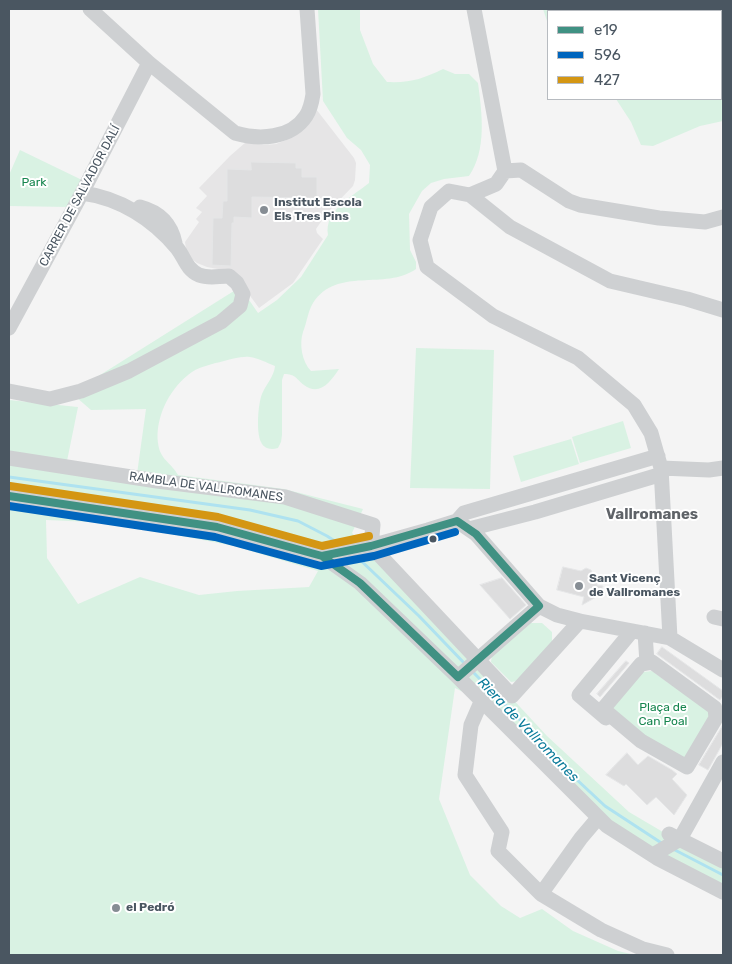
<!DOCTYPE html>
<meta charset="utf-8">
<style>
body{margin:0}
#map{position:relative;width:732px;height:964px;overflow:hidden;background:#f4f4f4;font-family:Rubik,sans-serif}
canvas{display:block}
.frame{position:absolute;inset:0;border:10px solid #4a5661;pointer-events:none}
.legend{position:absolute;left:547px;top:10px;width:175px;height:90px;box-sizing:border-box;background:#fff;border:1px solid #b7bbc0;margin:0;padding:6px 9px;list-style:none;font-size:15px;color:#4a5661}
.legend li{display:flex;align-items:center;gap:10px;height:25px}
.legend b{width:25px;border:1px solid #b7bbc0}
</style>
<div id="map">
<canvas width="732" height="964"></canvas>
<div class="frame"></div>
<ul class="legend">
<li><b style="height:6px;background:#409183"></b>e19</li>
<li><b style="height:6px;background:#0065bd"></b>596</li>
<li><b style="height:6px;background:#d49613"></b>427</li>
</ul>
</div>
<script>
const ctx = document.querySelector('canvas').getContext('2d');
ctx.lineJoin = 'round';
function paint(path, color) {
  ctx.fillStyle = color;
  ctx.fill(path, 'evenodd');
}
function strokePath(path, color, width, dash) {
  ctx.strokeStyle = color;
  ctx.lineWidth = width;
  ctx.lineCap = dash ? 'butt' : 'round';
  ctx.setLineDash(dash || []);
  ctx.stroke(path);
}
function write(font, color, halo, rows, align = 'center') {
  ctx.font = font + ' Rubik,sans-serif';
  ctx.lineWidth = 4;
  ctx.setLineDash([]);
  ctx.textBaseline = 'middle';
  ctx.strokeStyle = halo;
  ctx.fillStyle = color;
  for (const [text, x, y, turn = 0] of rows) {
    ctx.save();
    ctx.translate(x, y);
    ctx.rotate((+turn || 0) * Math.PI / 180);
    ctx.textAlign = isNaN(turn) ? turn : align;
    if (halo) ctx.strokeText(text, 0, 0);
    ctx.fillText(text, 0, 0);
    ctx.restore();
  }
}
const education = new Path2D(`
 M316 109 354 158 356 163 355 180 353 186 327 213 316 229 317 233 323 239 293 283 259 308 245 289 223 270 207 267 197 263 189 257 186 249 185 242 199 222 196 219 202 212 196 208 207 196 199 188 230 156 246 142 264 145 276 144 286 140Z`);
const green = new Path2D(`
 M318 9H360V30L373 64 387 82C411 83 422 79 443 69L455 74H469L478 83C482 113 487 150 469 176L444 179 431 183 422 191 409 214 410 250 416 262V269C385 291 337 266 313 303 308 311 307 322 303 332 299 344 302 362 311 371L339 369C331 381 320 397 304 385 296 379 296 374 284 374L282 380V435L281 442 278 448C271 450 264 449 261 442 256 432 258 404 262 394 266 384 274 377 275 366 267 363 258 358 250 357 241 356 232 359 224 361 212 364 197 367 188 375 169 390 155 418 158 443 160 460 171 462 178 475L284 489 363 509 352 533 456 638 547 736 629 812 702 855 723 865V896L658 865 469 695 455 688 439 799 470 875 501 906 520 918 542 909 573 931 618 951 635 955H9V462L136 481 146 409 91 410 69 391 81 387 237 289 247 297 258 313 277 300 301 277 328 235C324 210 352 197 369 183L370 165 361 150 347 138 323 101ZM46 520 114 523 234 546 318 571 309 587 237 591 199 595 140 577 78 604 47 558Z
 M543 9H689V11H548V24Z
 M721 59H723V121L700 126 653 146 641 145 631 122 616 99H721Z
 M20 150 82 180 68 207 9 206V175Z
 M416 348 494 350 490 489 410 488Z
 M9 400 78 407 67 461 9 452Z
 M623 421 631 448 580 463 572 437Z
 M571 439 579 464 521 482 513 456Z
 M527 623H542L552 632V646L519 681 511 682 491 662 492 654Z
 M652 671 711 713 686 759 644 738 612 710 613 706 643 672Z`);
const stream = new Path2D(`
 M9 477 250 510 298 521 327 536 344 547
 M355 555 419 616 466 665
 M472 671 532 732 560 764 605 806 663 844
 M673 849 723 875`);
const building = new Path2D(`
 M251 162 296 163V168H302V177H317V198L252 197V218L234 217V223H232L231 266 212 265 213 218H222L223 201H227V169L251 170Z
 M563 567 581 571 586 568 591 570 593 575 599 577 597 585 603 586 601 596H598L582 605 584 597 557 590Z
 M502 578 526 605 510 619 480 585Z
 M662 647 723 691V696L720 700 657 654Z
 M626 661 629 663 600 697 597 694Z
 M723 725V743L708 770 699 765Z
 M627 753 638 765 648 756 672 770 677 774 672 779 687 795 674 815 656 797 647 805 626 784 624 786 606 775Z`);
const minor = new Path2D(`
 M90 9 149 63 235 133C259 140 291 139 306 116 310 110 312 101 313 94L307 9
 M474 9 505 171
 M470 195 496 184 505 171 521 170 569 201 580 205 659 218 705 222 723 217
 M140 207C159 212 171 224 175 243
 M9 328 82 193 149 63
 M9 391 50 399 81 391 129 371 221 322 240 306 243 294 237 283 229 276C218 276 209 279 199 275 186 269 185 258 177 248 153 219 120 198 82 193
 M9 458 157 481 285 497 373 525 371 546 512 696 580 621 557 615 539 606 476 534 457 521
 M661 468 709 470 723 468
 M9 496 217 527 322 556 360 583 458 677 607 826 657 858 723 892
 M469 529 535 512 662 474
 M322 556 371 546 428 530 457 521 464 513 658 456
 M714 617 723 619
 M580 621 670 638 723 670
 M645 633 647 663
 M670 638 661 468 651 433 634 405 578 358 493 316 427 267 420 240 431 207 449 191 470 195 510 227 610 281 687 299 723 310
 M652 662 715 708 716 718 687 767 641 741 603 709 641 664Z
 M458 677 539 606
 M481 702 471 725 465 775 502 832 498 851 541 894 601 930 643 949 667 955
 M606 718 579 695 632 631
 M669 834 723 861
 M680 839 723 762
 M653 855 680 839
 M541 894 581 838 598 818`);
const bus1 = new Path2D(`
 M9 496 217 527 322 556
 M457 521 476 534 539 606 458 677 360 583 322 556 371 546Z`);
const bus2 = new Path2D(`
 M9 506 215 537 321 566 374 556 455 532`);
const bus3 = new Path2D(`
 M10 486 218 517 322 546 369 536`);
const markers = [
 [264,210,5,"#868d94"],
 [433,539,4.5,"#4a5661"],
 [579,586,5,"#868d94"],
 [116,908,5,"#868d94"]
];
const parkNames = [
 ["Park",34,183],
 ["Plaça de",663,708],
 ["Can Poal",663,722]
];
const streetNames = [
 ["CARRER DE SALVADOR DALÍ",80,196,-62],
 ["RAMBLA DE VALLROMANES",206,487,8]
];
const poiNames = [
 ["Institut Escola",274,203],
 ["Els Tres Pins",274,217],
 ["Sant Vicenç",589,579],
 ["de Vallromanes",589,593],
 ["el Pedró",126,908]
];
const waterNames = [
 ["Riera de Vallromanes",528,730,46]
];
const quarterNames = [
 ["Vallromanes",652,515]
];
paint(education, '#e6e5e6');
paint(green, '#d9f2e3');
strokePath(stream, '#aee2f0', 3);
paint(building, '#ddddde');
strokePath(building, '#e5e6e7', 1);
strokePath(minor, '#ced0d2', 15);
strokePath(bus1, '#409183', 8);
strokePath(bus2, '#0065bd', 8);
strokePath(bus3, '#d49613', 8);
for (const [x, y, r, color] of markers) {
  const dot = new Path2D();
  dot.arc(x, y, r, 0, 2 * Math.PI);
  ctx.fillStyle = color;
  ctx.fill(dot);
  strokePath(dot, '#fff', 2);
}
write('12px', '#17864f', '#fff', parkNames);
write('12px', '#4a5661', '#fff', streetNames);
write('bold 12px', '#4a5661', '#fff', poiNames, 'left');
write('italic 14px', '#0c7c9b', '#fff', waterNames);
write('bold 15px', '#5f6368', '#fff', quarterNames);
</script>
